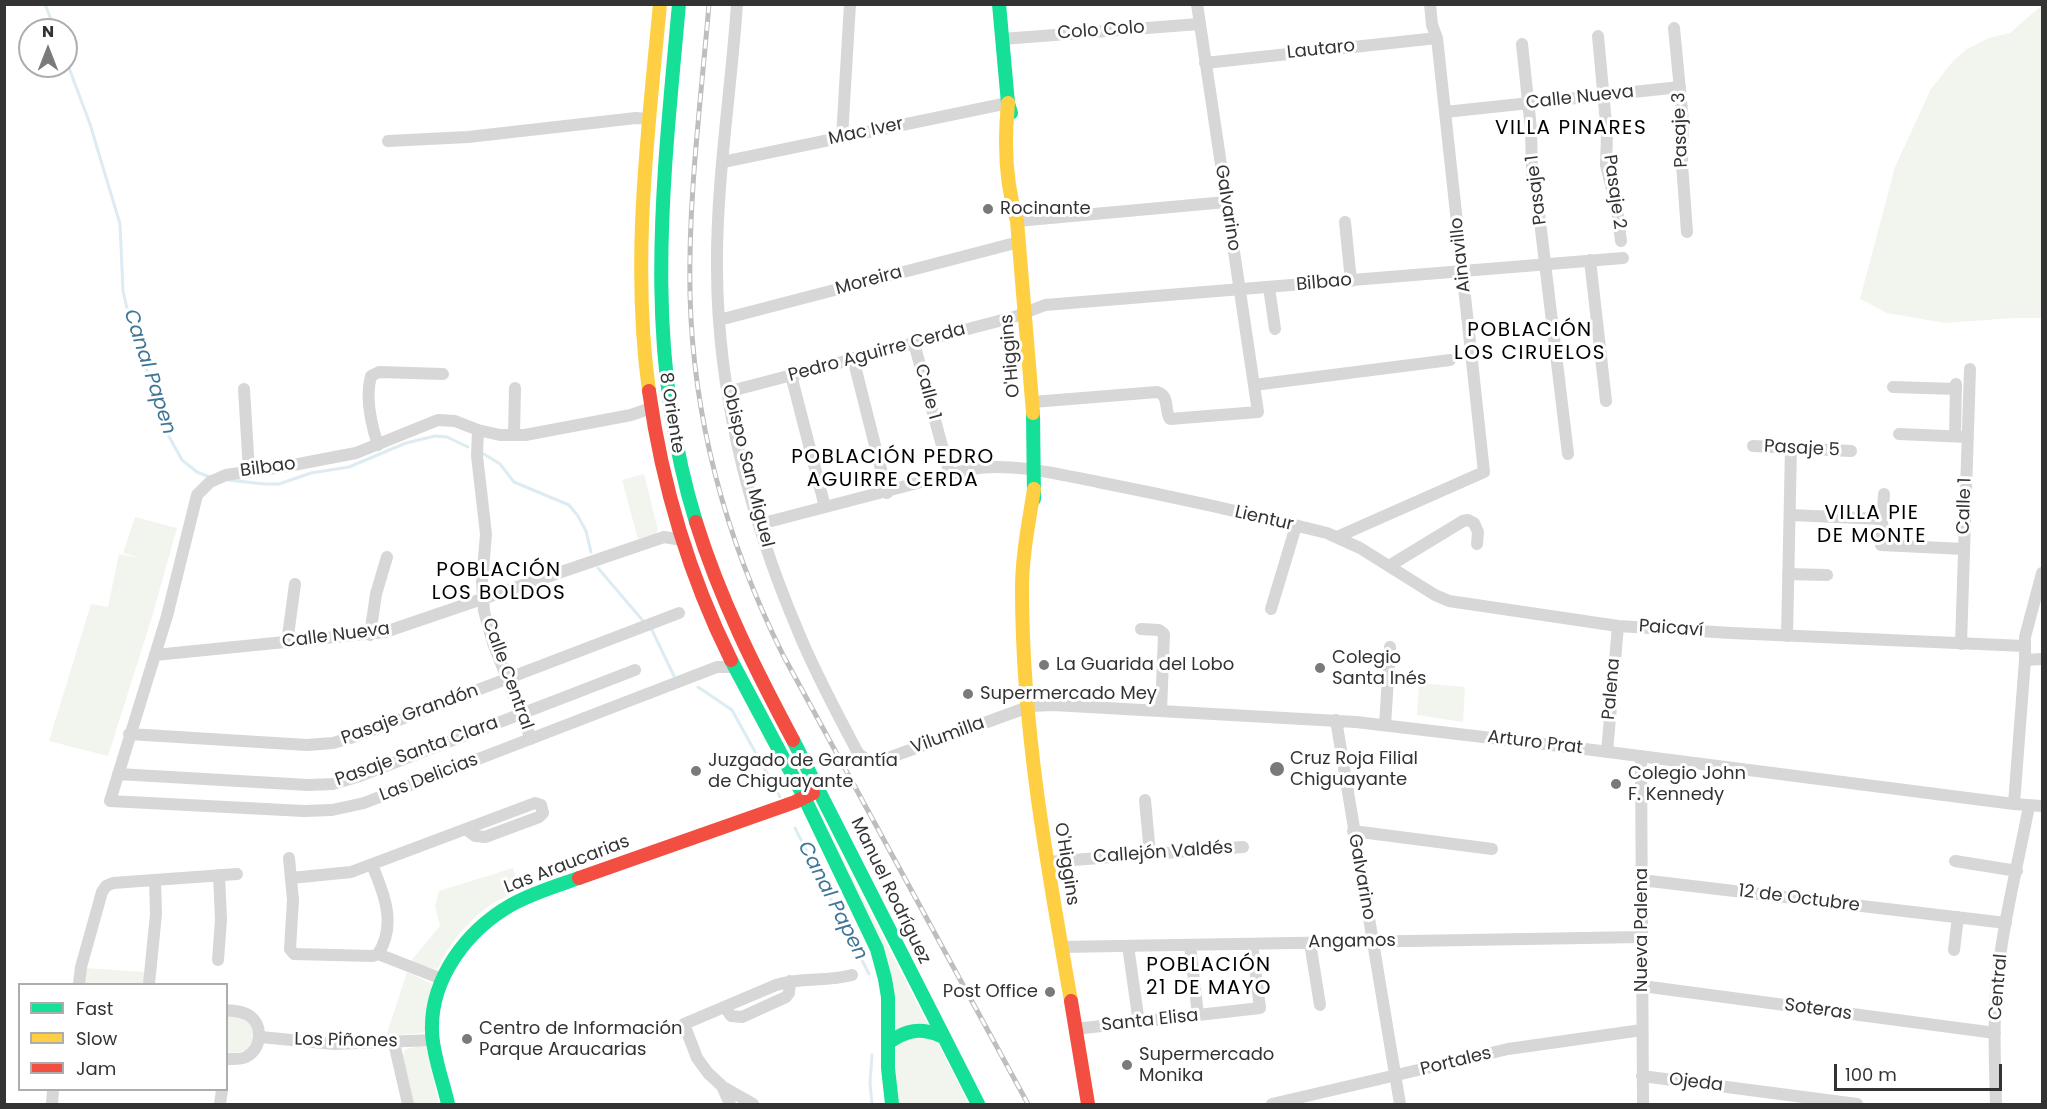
<!DOCTYPE html>
<meta charset="utf-8">
<style>
body{margin:0}
#map{position:relative;width:2047px;height:1109px;overflow:hidden;background:#fff;font-family:Poppins,sans-serif}
canvas{display:block}
.frame{position:absolute;inset:0;border:6px solid #333;pointer-events:none}
.legend{position:absolute;left:18px;top:983px;width:210px;height:108px;box-sizing:border-box;background:#fff;border:2px solid #adadad;margin:0;padding:8px 10px;list-style:none;font-size:18px;color:#333}
.legend li{display:flex;align-items:center;gap:12px;height:30px}
.legend b{width:30px;border:2px solid #adadad}
.north{position:absolute;left:18px;top:18px;width:60px;height:60px;box-sizing:border-box;background:#fff;border:2px solid #adadad;border-radius:50%;rotate:0deg;font-size:16px;font-weight:700;line-height:24px;text-align:center;color:#333}
.north::after{content:'';display:block;margin:auto;width:21px;height:27px;background:#7a7a7a;clip-path:polygon(50% 0,100% 100%,50% 72%,0 100%)}
.scale{position:absolute;left:1834px;top:1064px;width:168px;height:27px;box-sizing:border-box;border:3px solid #333;border-top:0;padding-left:8px;font-size:18px;line-height:21px;white-space:nowrap;color:#333;-webkit-text-stroke:4px #fff;paint-order:stroke}
</style>
<div id="map">
<canvas width="2047" height="1109"></canvas>
<div class="frame"></div>
<ul class="legend">
<li><b style="height:8px;background:#16e098"></b>Fast</li>
<li><b style="height:8px;background:#ffcf43"></b>Slow</li>
<li><b style="height:8px;background:#f24e42"></b>Jam</li>
</ul>
<div class="north">N</div>
<div class="scale">100 m</div>
</div>
<script>
const ctx = document.querySelector('canvas').getContext('2d');
ctx.lineJoin = 'round';
function paint(path, color) {
  ctx.fillStyle = color;
  ctx.fill(path, 'evenodd');
}
function strokePath(path, color, width, dash) {
  ctx.strokeStyle = color;
  ctx.lineWidth = width;
  ctx.lineCap = dash ? 'butt' : 'round';
  ctx.setLineDash(dash || []);
  ctx.stroke(path);
}
function write(font, color, halo, rows, align = 'center') {
  ctx.font = font + ' Poppins,sans-serif';
  ctx.lineWidth = 6;
  ctx.setLineDash([]);
  ctx.textBaseline = 'middle';
  ctx.strokeStyle = halo;
  ctx.fillStyle = color;
  for (const [text, x, y, turn = 0] of rows) {
    ctx.save();
    ctx.translate(x, y);
    ctx.rotate((+turn || 0) * Math.PI / 180);
    ctx.textAlign = isNaN(turn) ? turn : align;
    if (halo) ctx.strokeText(text, 0, 0);
    ctx.fillText(text, 0, 0);
    ctx.restore();
  }
}
const green = new Path2D(`
 M2042 5V318H2013L1945 323 1887 313 1860 299 1895 167 1931 89 1953 61 1967 49 1989 38 2010 33Z
 M644 474 658 530 655 534 638 539 622 480Z
 M135 517 177 528 152 617 108 756 49 741 91 604 108 607 119 554 141 558 123 553Z
 M1419 683 1465 687 1463 722 1417 715Z
 M822 819 969 1104H897L895 1024Z
 M513 868 517 882 516 890C510 896 500 899 492 904 468 920 450 942 438 968L435 969 410 962 440 926 435 906 439 891Z
 M86 968 145 972 144 984H84Z
 M407 972 432 984 425 1031 423 1033 386 1036Z
 M226 1015 242 1017 253 1026C254 1046 248 1055 227 1052Z
 M419 1046 426 1047 439 1104H413L402 1056 406 1049Z`);
const stream = new Path2D(`
 M45 4 55 30
 M66 60 90 124 120 224 123 291 132 330 153 387 162 424 182 460 197 472 210 477
 M484 454 500 464 514 482 569 505 578 516 586 531 591 552
 M228 480 264 484H279L311 473 349 467 406 443 435 436 447 437 468 447
 M598 568 644 622
 M651 628 674 676
 M698 687 732 710 780 797
 M795 828 869 974
 M872 1104 870 1083 872 1055`);
const street = new Path2D(`
 M737 4C731 93 716 182 717 271 718 394 750 518 798 631 815 673 837 713 858 753 865 760 870 762 880 761L1031 706 1053 705 1356 722 1585 749 2014 804 2042 806
 M1674 28 1683 121 1682 164 1687 232
 M1598 36 1607 134 1606 165 1617 209 1621 241
 M1002 39 1199 24
 M1522 44 1531 129 1532 171 1538 205 1568 454
 M1205 63 1437 38
 M1445 112 1680 87
 M842 137 850 4
 M388 141 468 137 636 118 649 119
 M723 162 1008 103
 M1017 221 1226 202
 M1345 222 1351 281
 M1590 260 1606 401
 M1269 287 1275 329
 M719 320 1019 242
 M914 343 950 475
 M853 358 887 493
 M791 375 825 507
 M1254 385 1450 360
 M1893 387 1956 389
 M244 389 249 471
 M727 392 1014 317 1045 305 1623 258
 M1033 402 1157 392C1170 395 1164 410 1170 419L1258 412 1197 4
 M651 408 631 415 525 435H500L478 430 455 421 438 420 356 453 288 466 226 475 210 482 197 495 167 616 110 801 304 811 332 810 364 803 717 667H733
 M478 430 477 456 486 534 482 582 484 611 493 643 531 739
 M1899 434 1968 437
 M514 435 515 388
 M1955 436 1956 384
 M378 445C371 424 365 398 371 376L379 372 443 374
 M1753 446 1851 451
 M1884 494 1881 545 1964 549
 M1790 515 1882 519
 M760 524 971 469C1012 462 1057 474 1098 482 1175 497 1251 514 1327 533L1360 548 1435 595 1449 601 1618 626 1731 633 2024 646
 M1337 537 1484 472 1437 38 1432 25 1430 4
 M1389 566 1463 521 1468 520 1474 523 1478 532 1477 544
 M1788 574 1827 575
 M1271 609 1296 526
 M1141 629 1159 630 1164 634 1161 711
 M370 635 376 594 387 557
 M1787 636 1791 448
 M287 643 295 584
 M1961 644 1970 369
 M155 655 385 632 664 537 682 540
 M2025 660 2042 659
 M1336 720 1400 1104
 M1385 725 1390 647
 M129 734 307 745 333 743 357 736 679 613
 M1607 752 1618 626
 M1641 756 1643 1104
 M118 774 308 785 333 784 360 776 635 670
 M1145 800 1150 854
 M2014 804 2025 660V637L2042 573
 M1353 831 1492 849
 M289 858 293 900 290 949 294 954 373 956 378 954 442 979
 M1955 861 2017 871
 M1047 862 1243 847
 M372 865C384 893 397 925 378 954
 M291 878 351 872 535 803 541 805 543 813 539 817 485 837 475 836 467 830
 M1641 880 2006 923
 M1310 943 1320 1005
 M1190 945 1198 1015
 M1128 946 1139 1023
 M1061 947 1642 937
 M1954 950 1958 917
 M218 960 221 920 219 875
 M79 984 81 967 102 892 106 886 113 883 237 874
 M149 984 156 914 155 880
 M1642 986 1995 1033
 M725 1007 731 1016 742 1017 786 997 789 993 790 981
 M226 1010C235 1011 243 1011 250 1016 264 1027 261 1049 246 1057 240 1060 233 1059 226 1059
 M1075 1029 1260 1008 1252 944
 M260 1037 334 1044 433 1040
 M394 1043 408 1104
 M1642 1076 1857 1104
 M723 1087 753 1104
 M52 1104 53 1090
 M220 1104 222 1090
 M730 1104 722 1086 708 1073 697 1058 684 1024 776 985C801 977 826 982 852 975
 M1272 1104 1508 1049 1642 1030
 M1996 1104C1995 1064 1993 1022 1997 981 2003 922 2018 864 2029 806`);
const fast = new Path2D(`
 M679 4C663 183 642 347 696 522
 M999 4 1008 103 1011 113
 M1033 413 1034 499
 M731 660 804 797 877 949 885 979 888 997V1068L892 1104
 M793 740 978 1104
 M888 1043C906 1030 920 1027 941 1036
 M448 1104C443 1081 433 1056 432 1032 430 979 466 931 511 905 532 893 556 886 579 878`);
const slow = new Path2D(`
 M1008 103C1004 143 1005 182 1017 221L1033 413
 M649 391C631 261 648 133 660 4
 M1034 489C1029 522 1022 555 1022 589 1022 728 1047 865 1071 1001`);
const jam = new Path2D(`
 M649 391C662 485 689 575 731 660
 M696 522C720 599 755 669 793 740
 M579 878 795 802 813 793
 M1071 1001 1088 1104`);
const rail = new Path2D(`
 M709 4C701 100 688 198 690 294 693 421 727 542 783 655L1028 1104`);
const markers = [
 [988,209,6,"#7a7a7a"],
 [1044,665,6,"#7a7a7a"],
 [1320,668,6,"#7a7a7a"],
 [968,694,6,"#7a7a7a"],
 [1277,769,8,"#7a7a7a"],
 [696,771,6,"#7a7a7a"],
 [1616,784,6,"#7a7a7a"],
 [1050,992,6,"#7a7a7a"],
 [467,1039,6,"#7a7a7a"],
 [1127,1065,6,"#7a7a7a"]
];
const streetNames = [
 ["Colo Colo",1101,31,-4],
 ["Lautaro",1321,50,-6],
 ["Calle Nueva",1580,98,-6],
 ["Pasaje 3",1681,130,-92],
 ["Mac Iver",866,132,-12],
 ["Pasaje 1",1537,190,-97],
 ["Pasaje 2",1614,192,82],
 ["Galvarino",1227,208,81],
 ["Ainavillo",1461,255,-96],
 ["Moreira",869,281,-15],
 ["Bilbao",1324,283,-5],
 ["Pedro Aguirre Cerda",877,353,-15],
 ["O'Higgins",1011,356,-95],
 ["Calle 1",927,392,75],
 ["8 Oriente",671,413,81],
 ["Pasaje 5",1802,449,3],
 ["Obispo San Miguel",747,466,76],
 ["Bilbao",268,468,-8],
 ["Calle 1",1965,506,-88],
 ["Lientur",1264,519,13],
 ["Paicaví",1671,629,4],
 ["Calle Nueva",336,636,-7],
 ["Calle Central",507,674,70],
 ["Palena",1612,689,-85],
 ["Pasaje Grandón",410,715,-20],
 ["Vilumilla",948,736,-20],
 ["Arturo Prat",1535,743,7],
 ["Pasaje Santa Clara",417,752,-20],
 ["Las Delicias",429,778,-21],
 ["Callejón Valdés",1163,853,-4],
 ["O'Higgins",1066,864,81],
 ["Las Araucarias",567,865,-21],
 ["Galvarino",1361,877,80],
 ["Manuel Rodríguez",890,891,64],
 ["12 de Octubre",1799,899,7],
 ["Nueva Palena",1642,930,-90],
 ["Angamos",1352,942,-1],
 ["Central",1999,987,-85],
 ["Soteras",1818,1010,8],
 ["Santa Elisa",1150,1021,-6],
 ["Los Piñones",346,1041,1],
 ["Portales",1456,1062,-14],
 ["Ojeda",1696,1083,7]
];
const poiNames = [
 ["Rocinante",1000,209],
 ["Colegio",1332,658],
 ["Santa Inés",1332,679],
 ["La Guarida del Lobo",1056,665],
 ["Supermercado Mey",980,694],
 ["Cruz Roja Filial",1290,759],
 ["Chiguayante",1290,780],
 ["Juzgado de Garantía",708,761],
 ["de Chiguayante",708,782],
 ["Colegio John",1628,774],
 ["F. Kennedy",1628,795],
 ["Post Office",1038,992,"right"],
 ["Centro de Información",479,1029],
 ["Parque Araucarias",479,1050],
 ["Supermercado",1139,1055],
 ["Monika",1139,1076]
];
const neighbourhoodNames = [
 ["VILLA PINARES",1571,129],
 ["POBLACIÓN",1530,331],
 ["LOS CIRUELOS",1530,354],
 ["POBLACIÓN PEDRO",893,458],
 ["AGUIRRE CERDA",893,481],
 ["VILLA PIE",1872,514],
 ["DE MONTE",1872,537],
 ["POBLACIÓN",499,571],
 ["LOS BOLDOS",499,594],
 ["POBLACIÓN",1209,966],
 ["21 DE MAYO",1209,989]
];
const waterNames = [
 ["Canal Papen",149,372,72],
 ["Canal Papen",832,901,63]
];
paint(green, '#f1f5ed');
strokePath(stream, '#ddebf3', 3);
strokePath(street, '#d7d7d7', 12);
strokePath(fast, '#16e098', 14);
strokePath(slow, '#ffcf43', 14);
strokePath(jam, '#f24e42', 14);
strokePath(rail, '#bebebe', 5);
strokePath(rail, '#fff', 3, [9]);
for (const [x, y, r, color] of markers) {
  const dot = new Path2D();
  dot.arc(x, y, r, 0, 2 * Math.PI);
  ctx.fillStyle = color;
  ctx.fill(dot);
  strokePath(dot, '#fff', 2);
}
write('18px', '#333', '#fff', streetNames);
write('18px', '#333', '#fff', poiNames, 'left');
ctx.letterSpacing = '1.5px';
write('20px', '#000', '#fff', neighbourhoodNames);
ctx.letterSpacing = '0px';
write('italic 20px', '#3f7597', '#fff', waterNames);
</script>
